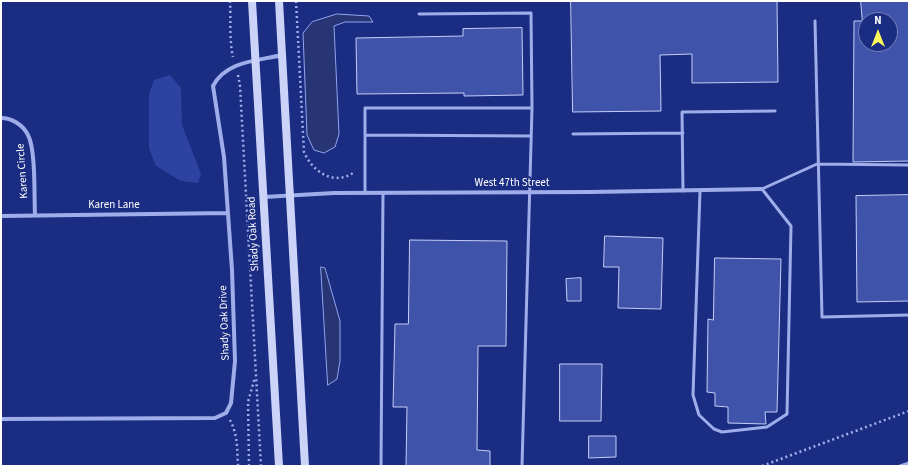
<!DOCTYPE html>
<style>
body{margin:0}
#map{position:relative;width:910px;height:467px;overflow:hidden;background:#1b2d82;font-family:"Source Sans 3",sans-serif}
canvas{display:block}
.frame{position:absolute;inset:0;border:2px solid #fff;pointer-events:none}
.north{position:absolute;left:858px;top:12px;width:40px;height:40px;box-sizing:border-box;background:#1b2d82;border:1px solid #7681b4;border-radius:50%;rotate:0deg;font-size:11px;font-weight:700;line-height:16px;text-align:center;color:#fff}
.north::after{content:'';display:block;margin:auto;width:14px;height:18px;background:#fcf85c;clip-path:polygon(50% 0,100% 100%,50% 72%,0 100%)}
</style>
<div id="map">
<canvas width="910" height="467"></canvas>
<div class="frame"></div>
<div class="north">N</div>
</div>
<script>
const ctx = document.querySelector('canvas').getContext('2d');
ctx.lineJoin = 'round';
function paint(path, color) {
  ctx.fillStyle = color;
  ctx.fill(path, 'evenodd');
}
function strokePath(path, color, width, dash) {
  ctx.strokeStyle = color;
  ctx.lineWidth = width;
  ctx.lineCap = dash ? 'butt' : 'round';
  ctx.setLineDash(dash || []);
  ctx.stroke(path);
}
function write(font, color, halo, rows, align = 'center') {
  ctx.font = font + ' "Source Sans 3",sans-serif';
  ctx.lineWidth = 3.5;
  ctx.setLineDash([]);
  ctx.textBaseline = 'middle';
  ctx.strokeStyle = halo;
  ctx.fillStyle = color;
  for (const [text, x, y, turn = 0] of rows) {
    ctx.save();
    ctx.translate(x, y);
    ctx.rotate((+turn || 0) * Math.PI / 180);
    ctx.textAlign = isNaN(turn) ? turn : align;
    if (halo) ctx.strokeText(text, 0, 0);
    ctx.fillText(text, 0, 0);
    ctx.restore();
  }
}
const green = new Path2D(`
 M170 75 181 88 182 125 201 174 198 183 181 181 156 166 149 149V94L154 80Z`);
const water = new Path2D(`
 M337 14 369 16 373 22H345L334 26 339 134 335 147 324 153 314 150 307 135 303 33 312 22Z
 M321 267 325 268 340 321V361L337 379 328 385Z`);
const building = new Path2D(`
 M571 1H777L778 82 692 83V54L660 55 661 111 573 112Z
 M861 1H909V161L853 162 854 21H862ZM866 20H890V44H866Z
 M522 28 523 95 464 96V93L357 94 356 38 463 36V29Z
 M909 195V301L857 302 856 196Z
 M605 236 663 238 661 309 618 308 619 267H604Z
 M410 240 507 241 506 346H478L477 450 490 451V466H406L407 407H393L395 324H408Z
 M715 258 781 259 777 412H765L766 424 728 423V407L715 406V393L707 392 708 319 713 320Z
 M581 278V301H567L566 279Z
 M560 364H602L601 421H560Z
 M589 436H616V457L589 458Z`);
const path = new Path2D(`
 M230 1C231 18 229 41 233 57
 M296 1 304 152C312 171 333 186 353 173
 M238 75 240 86 261 466
 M230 420C238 435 237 450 238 466
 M249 466 248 402 255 377
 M762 466 909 411`);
const service = new Path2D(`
 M419 14 531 13 532 108
 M815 21 822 317 909 315
 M573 134 683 133
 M365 135 531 136
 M683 191 682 112 775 111
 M700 191 693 395 699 415 714 429 722 432 767 427 787 414 791 226 762 189 817 164 909 165
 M365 193V108H532L522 466
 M381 466 383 193
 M900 466 909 463`);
const minor = new Path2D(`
 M1 118C12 118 23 125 28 135 36 150 34 197 35 215
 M264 197 334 193 591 192 762 189
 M1 216 228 213
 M1 419 215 418 226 413 231 403 235 361 232 270 224 157 213 86C226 61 257 61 282 55`);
const secondary = new Path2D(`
 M252 1 279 466
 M279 1 305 466`);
const streetNames = [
 ["Karen Circle",23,171,-94],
 ["West 47th Street",512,184],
 ["Karen Lane",114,206],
 ["Shady Oak Road",254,234,-93],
 ["Shady Oak Drive",225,323,-92]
];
paint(green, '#2e43a1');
paint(water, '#273574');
strokePath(water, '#92a4ed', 1);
paint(building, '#3f53aa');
strokePath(building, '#c4cef8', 1);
strokePath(path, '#9faeea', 2.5, [2, 3]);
strokePath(service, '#9faeea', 3);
strokePath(minor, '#9faeea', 4);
strokePath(secondary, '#cbd3f8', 8);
write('11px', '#fff', '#1b2d82', streetNames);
</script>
